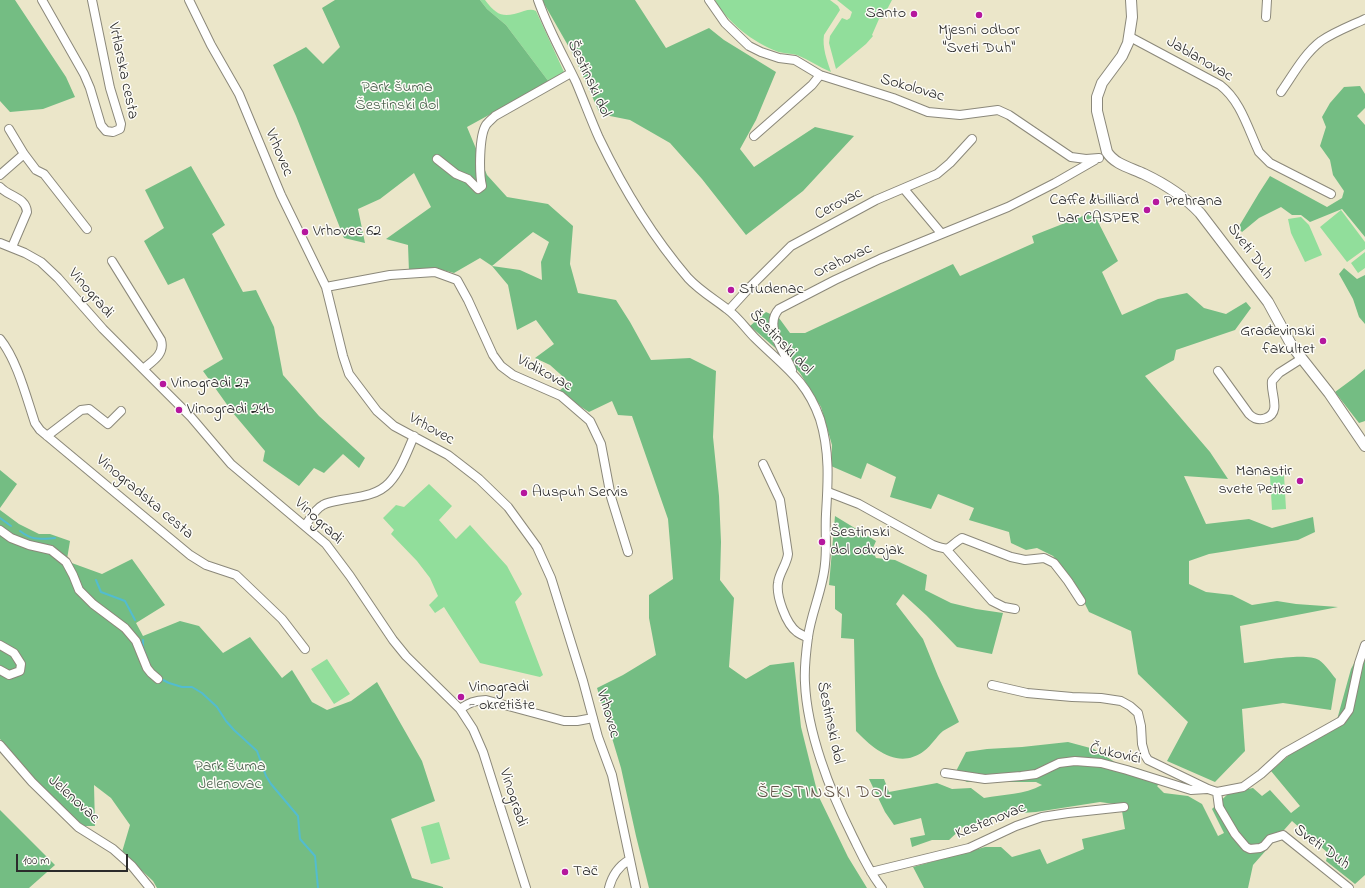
<!DOCTYPE html>
<meta charset="utf-8">
<style>
body{margin:0}
#map{position:relative;width:1365px;height:888px;overflow:hidden;background:#ebe6c9;font-family:"Indie Flower",sans-serif}
canvas{display:block}
.scale{position:absolute;left:16px;top:854px;width:112px;height:18px;box-sizing:border-box;border:2px solid #2b2b2b;border-top:0;padding-left:5px;font-size:12px;line-height:14px;white-space:nowrap;color:#2b2b2b;-webkit-text-stroke:3px #fdfcf7;paint-order:stroke}
</style>
<div id="map">
<canvas width="1365" height="888"></canvas>
<div class="scale">100 m</div>
</div>
<script>
const ctx = document.querySelector('canvas').getContext('2d');
ctx.lineJoin = 'round';
function paint(path, color) {
  ctx.fillStyle = color;
  ctx.fill(path, 'evenodd');
}
function strokePath(path, color, width, dash) {
  ctx.strokeStyle = color;
  ctx.lineWidth = width;
  ctx.lineCap = dash ? 'butt' : 'round';
  ctx.setLineDash(dash || []);
  ctx.stroke(path);
}
function write(font, color, halo, rows, align = 'center') {
  ctx.font = font + ' "Indie Flower",sans-serif';
  ctx.lineWidth = 3;
  ctx.setLineDash([]);
  ctx.textBaseline = 'middle';
  ctx.strokeStyle = halo;
  ctx.fillStyle = color;
  for (const [text, x, y, turn = 0] of rows) {
    ctx.save();
    ctx.translate(x, y);
    ctx.rotate((+turn || 0) * Math.PI / 180);
    ctx.textAlign = isNaN(turn) ? turn : align;
    if (halo) ctx.strokeText(text, 0, 0);
    ctx.fillText(text, 0, 0);
    ctx.restore();
  }
}
const green = new Path2D(`
 M480 0H485C498 17 504 18 524 11 528 10 532 9 536 11L564 72 549 82 506 25 487 9Z
 M715 0H830L838 6 840 10 824 35C822 47 827 61 831 72 819 67 809 60 797 55 791 53 783 54 776 51 754 43 726 21 715 0Z
 M837 0H892L882 19H879L872 35 873 36 866 44 836 69 829 43 830 36 842 18 847 20 850 18 852 12Z
 M1341 210 1365 242V249L1347 262 1320 227Z
 M1301 217 1309 225 1322 255 1305 262 1291 233 1288 219Z
 M1365 252V268L1358 273 1351 263Z
 M1284 475 1286 509 1272 510 1270 476Z
 M429 484 452 506 439 520 456 539 470 525 507 566 522 594 515 602 543 675 540 677 480 663 444 607 435 613 429 605 438 596 430 578 417 561 391 534 394 530 383 518 396 505 404 507Z
 M327 659 350 694 334 704 311 669Z
 M439 822 450 859 431 864 421 827Z`);
const forest = new Path2D(`
 M0 0H15L66 77 75 97 43 109 10 112 0 101Z
 M335 0H480L487 9 506 25 549 82 467 127 487 175 507 197 548 204 573 226 570 264 578 293 616 300 630 322 651 360 690 358 716 371 713 437 719 496 721 542 720 580 734 598 729 667 746 679 770 665 794 662 801 727 818 795 848 857 867 888H649L636 836 621 768 597 688 623 675 656 655 649 618V595L673 579 668 519 632 416 618 415 612 401 589 412 558 392 569 382 550 365 535 358 554 344 536 320 517 330 508 285 492 266 480 258 454 273 435 268 409 272 408 245 386 239 431 207 414 173 380 199 358 209 365 243 344 238 296 116 273 65 306 47 323 64 340 47 322 8ZM533 232 549 242 541 262 542 280 520 270 492 266Z
 M542 0H635L666 48 709 28 724 40 776 72 756 120 740 149 754 167 815 127 854 136 803 191 746 235 702 179 670 143 630 120 600 114 574 56Z
 M1360 86 1365 94V108L1357 116 1365 125V237L1342 209 1310 222 1301 215H1292L1281 207 1259 218 1242 232 1238 228 1259 193 1270 176 1327 207 1342 198 1344 191 1333 175 1330 160 1320 146 1326 127 1322 117 1330 103 1344 87Z
 M191 166 225 225 212 234 243 292 256 290 274 327 283 375 319 416 365 458 359 468 343 454 324 473 314 468 299 486 263 461 265 451 233 413 203 371 223 359 184 278 168 285 144 241 164 228 145 190Z
 M1093 212 1118 261 1102 272 1122 315 1158 299 1187 293 1204 308 1226 314 1246 302 1251 308 1235 330 1176 350 1174 360 1145 376 1210 452 1228 479 1184 476 1206 524 1249 519 1272 528 1313 517 1315 532 1298 540 1209 554 1189 561V584L1206 592 1232 595 1252 605 1277 601 1296 604 1338 607 1240 626 1244 663C1261 661 1306 652 1319 660 1326 665 1331 673 1336 679L1331 710 1283 703 1242 709 1245 751 1215 782 1167 761 1188 722 1138 674 1131 631 1089 612 1073 580 1053 556 1037 548 1026 550 1011 543 1009 532 969 520 974 508 938 494 931 509 890 497 896 477 867 463 861 479 831 466 832 445 821 407 800 373 780 352 750 326 766 312 779 318 790 333H805L953 264 960 276 1034 243 1032 236Z
 M1344 268 1357 279 1365 275V324L1359 317 1353 299 1339 274Z
 M1365 369V421L1359 423 1335 392 1354 378Z
 M0 470 17 484 0 508Z
 M0 510 19 524 39 534H50L70 541 67 559 69 562 102 574 132 559 165 605 136 623 143 636 180 621 199 626 223 653 250 637 282 678 292 670 312 702 327 710 351 701 377 682 422 761 435 801 391 819 412 878 443 887V888H157L153 881 122 852 130 825 111 798 94 785 95 826H81L43 788 0 739Z
 M835 516 876 541 872 550 876 558 895 560 927 575 925 590 951 603 976 609 1003 613 992 654 957 647 926 615 903 594 896 604 923 639 938 676 959 722C954 725 948 728 943 731 936 737 932 745 924 751 899 770 874 750 856 731L854 639 841 638 842 614 835 609V586L829 585Z
 M1362 648 1365 649V875L1355 884 1326 861 1328 853 1292 821 1253 865 1248 888H924L913 867 985 847H1001L1012 857 1040 849 1047 864 1084 849 1082 839 1125 829 1121 805 1100 802 1036 812 992 815 989 822 963 827 949 840H932L912 847 910 838 925 835 921 818 894 825 885 812 869 779H884L889 792 937 783 952 789 971 788 984 798C1004 794 1024 795 1042 785L1036 782H967L954 775 966 752 987 749 1022 747 1068 742 1094 749 1118 764 1140 769 1164 780 1157 786 1164 793 1188 796 1202 804 1218 836 1224 833 1212 809 1230 792 1253 788 1262 796 1270 790 1291 813 1300 806 1271 771 1303 743 1335 727 1351 669Z
 M0 810 55 865 29 888H0Z`);
const stream = new Path2D(`
 M0 518 11 526
 M20 531C33 541 39 539 55 538
 M96 580 101 592 125 601 135 620
 M143 640V647L150 666
 M161 679 169 683 182 687H192L202 693 217 707 226 721 234 730 257 751 266 776 271 784 298 816 300 839 315 856 318 888`);
const minor = new Path2D(`
 M42 0 84 74 90 88 101 125 106 131 113 132 120 129 121 124 110 88 92 0
 M189 0 211 45 239 94 281 195 326 287 343 356 349 374 377 411 394 426 448 455 479 479 508 507 537 547 551 578 583 681 598 737 612 775 636 888
 M538 0C548 29 563 55 576 82 584 101 591 120 599 138 623 188 652 236 688 278 699 290 714 299 727 309 738 317 746 329 755 338 783 366 806 379 820 419 830 451 828 482 826 514 825 531 827 548 825 564 823 589 811 613 808 637 806 652 804 668 805 683 807 732 830 791 852 835 861 853 869 872 882 888
 M709 0 725 23 749 46 761 52 779 58 795 60 820 75 893 98 928 112 960 115 998 110 1009 115 1071 157 1086 159 1099 158
 M1266 17 1267 0
 M1130 37 1220 85C1241 101 1248 129 1259 152L1270 163 1331 194
 M1281 92C1293 75 1304 54 1321 41 1334 32 1350 26 1365 19
 M9 129 24 154 36 170 44 174 87 229
 M754 136 812 85 820 75
 M437 159 456 174 468 179 478 189 482 186C479 173 479 136 486 125 488 122 492 119 495 116L571 73
 M0 175 24 154
 M0 187C9 197 26 197 27 212L12 247
 M904 189 941 233
 M0 243 25 253 41 262 58 278 103 329 191 417 231 464 326 544 350 576 393 640 406 656 460 709 473 729 483 752 526 888
 M112 261 161 340C165 354 153 361 143 369
 M326 287 390 275 435 272 457 280 468 300 493 355 501 366 513 375 561 396 590 421 601 444 611 497 628 552
 M729 310 750 287 791 246 876 200 937 174 950 163 972 139
 M0 339C17 360 26 396 35 423L40 430 190 555 206 565 236 575 282 619 305 649
 M792 370C785 352 763 326 779 309L835 280 880 259 1008 207 1055 183 1095 160
 M1218 371 1249 414C1254 419 1259 421 1266 418 1282 412 1270 393 1272 381L1279 373 1301 359
 M47 436 81 410 89 409 108 424 121 411
 M763 464 780 500 788 554C787 564 779 573 778 583 776 596 786 624 797 632 800 634 804 636 808 638
 M828 492 859 504 933 545C953 552 946 548 962 538L1011 557 1025 560 1044 558 1054 563 1068 581 1081 601
 M305 526C310 519 315 509 323 505 328 502 335 501 341 500 357 497 377 496 389 483 401 470 407 452 414 436
 M0 530 11 538 29 545 51 550 66 562 73 575 79 590 93 604 125 628 136 641 147 668 151 673 158 679
 M946 549 992 601 1004 607 1015 609
 M0 645 14 653 21 664 20 671 9 675 0 670
 M992 685 1027 693 1072 697 1101 698 1121 701 1130 706 1138 713 1141 726 1142 744 1145 755 1148 760 1208 789 1217 792 1243 787 1261 774 1284 753 1341 721 1349 710 1359 663 1365 645
 M460 709C469 703 475 700 486 700L564 721H577L593 718
 M0 745 32 782 78 827 113 849 132 866 150 888
 M945 773 985 779 1021 776 1036 774 1059 763 1075 761 1101 763 1127 770 1191 790 1207 789
 M1217 792 1219 807 1235 834 1246 847 1250 849 1260 848 1264 846 1270 839 1283 835 1349 888
 M871 872 969 848 1016 826 1042 817 1068 813 1124 807
 M609 888C612 876 619 866 629 860`);
const major = new Path2D(`
 M1131 0 1132 17 1128 43 1122 56 1102 83 1097 97V111L1107 152C1115 165 1132 168 1144 174 1165 184 1184 196 1200 213L1268 302 1292 346 1329 393 1365 446`);
const markers = [
 [914,14,4,"#b5179e"],
 [979,15,4,"#b5179e"],
 [1156,202,4,"#b5179e"],
 [1147,210,4,"#b5179e"],
 [305,232,4,"#b5179e"],
 [731,290,4,"#b5179e"],
 [1323,341,4,"#b5179e"],
 [163,384,4,"#b5179e"],
 [179,410,4,"#b5179e"],
 [1300,481,4,"#b5179e"],
 [524,493,4,"#b5179e"],
 [822,542,4,"#b5179e"],
 [461,697,4,"#b5179e"],
 [565,872,4,"#b5179e"]
];
const poiNames = [
 ["Santo",906,14,"right"],
 ["Mjesni odbor",979,31,"center"],
 ["\"Sveti Duh\"",979,49,"center"],
 ["Caffe &billiard",1139,201,"right"],
 ["bar CASPER",1139,219,"right"],
 ["Prehrana",1164,202],
 ["Vrhovec 62",313,232],
 ["Studenac",739,290],
 ["Građevinski",1315,332,"right"],
 ["fakultet",1315,350,"right"],
 ["Vinogradi 27",171,384],
 ["Vinogradi 24b",187,410],
 ["Manastir",1292,472,"right"],
 ["svete Petke",1292,490,"right"],
 ["Auspuh Servis",532,493],
 ["Šestinski",830,533],
 ["dol odvojak",830,551],
 ["Vinogradi",469,688],
 ["- okretište",469,706],
 ["Tač",573,872]
];
const streetNames = [
 ["Jablanovac",1199,60,30],
 ["Vrtlarska cesta",122,71,78],
 ["Šestinski dol",588,79,65],
 ["Sokolovac",912,89,16],
 ["Vrhovec",278,153,67],
 ["Cerovac",839,205,-28],
 ["Sveti Duh",1249,252,53],
 ["Orahovac",843,262,-25],
 ["Vinogradi",90,294,49],
 ["Šestinski dol",780,343,46],
 ["Vidikovac",544,374,28],
 ["Vrhovec",431,430,29],
 ["Vinogradska cesta",144,498,40],
 ["Vinogradi",318,522,43],
 ["Vrhovec",607,714,73],
 ["Šestinski dol",829,723,78],
 ["Čukovići",1115,755,12],
 ["Vinogradi",512,798,72],
 ["Jelenovac",73,800,42],
 ["Kestenovac",991,822,-22],
 ["Sveti Duh",1321,848,36]
];
const parkNames = [
 ["Park šuma",397,88],
 ["Šestinski dol",397,106],
 ["Park šuma",230,767],
 ["Jelenovac",230,785]
];
const quarterNames = [
 ["ŠESTINSKI DOL",824,794]
];
paint(green, '#91de9b');
paint(forest, '#74bd83');
strokePath(stream, '#53bccf', 2);
strokePath(minor, '#8b887a', 10);
strokePath(major, '#8b887a', 12);
strokePath(minor, '#fff', 8);
strokePath(major, '#fff', 10);
for (const [x, y, r, color] of markers) {
  const dot = new Path2D();
  dot.arc(x, y, r, 0, 2 * Math.PI);
  ctx.fillStyle = color;
  ctx.fill(dot);
  strokePath(dot, '#fdfcf7', 1.5);
}
write('16px', '#2b2b2b', '#fdfcf7', poiNames, 'left');
write('16px', '#2b2b2b', '#fdfcf7', streetNames);
write('16px', '#4a614d', '#fdfcf7', parkNames);
ctx.letterSpacing = '1px';
write('18px', '#615348', '#fdfcf7', quarterNames);
ctx.letterSpacing = '0px';
</script>
